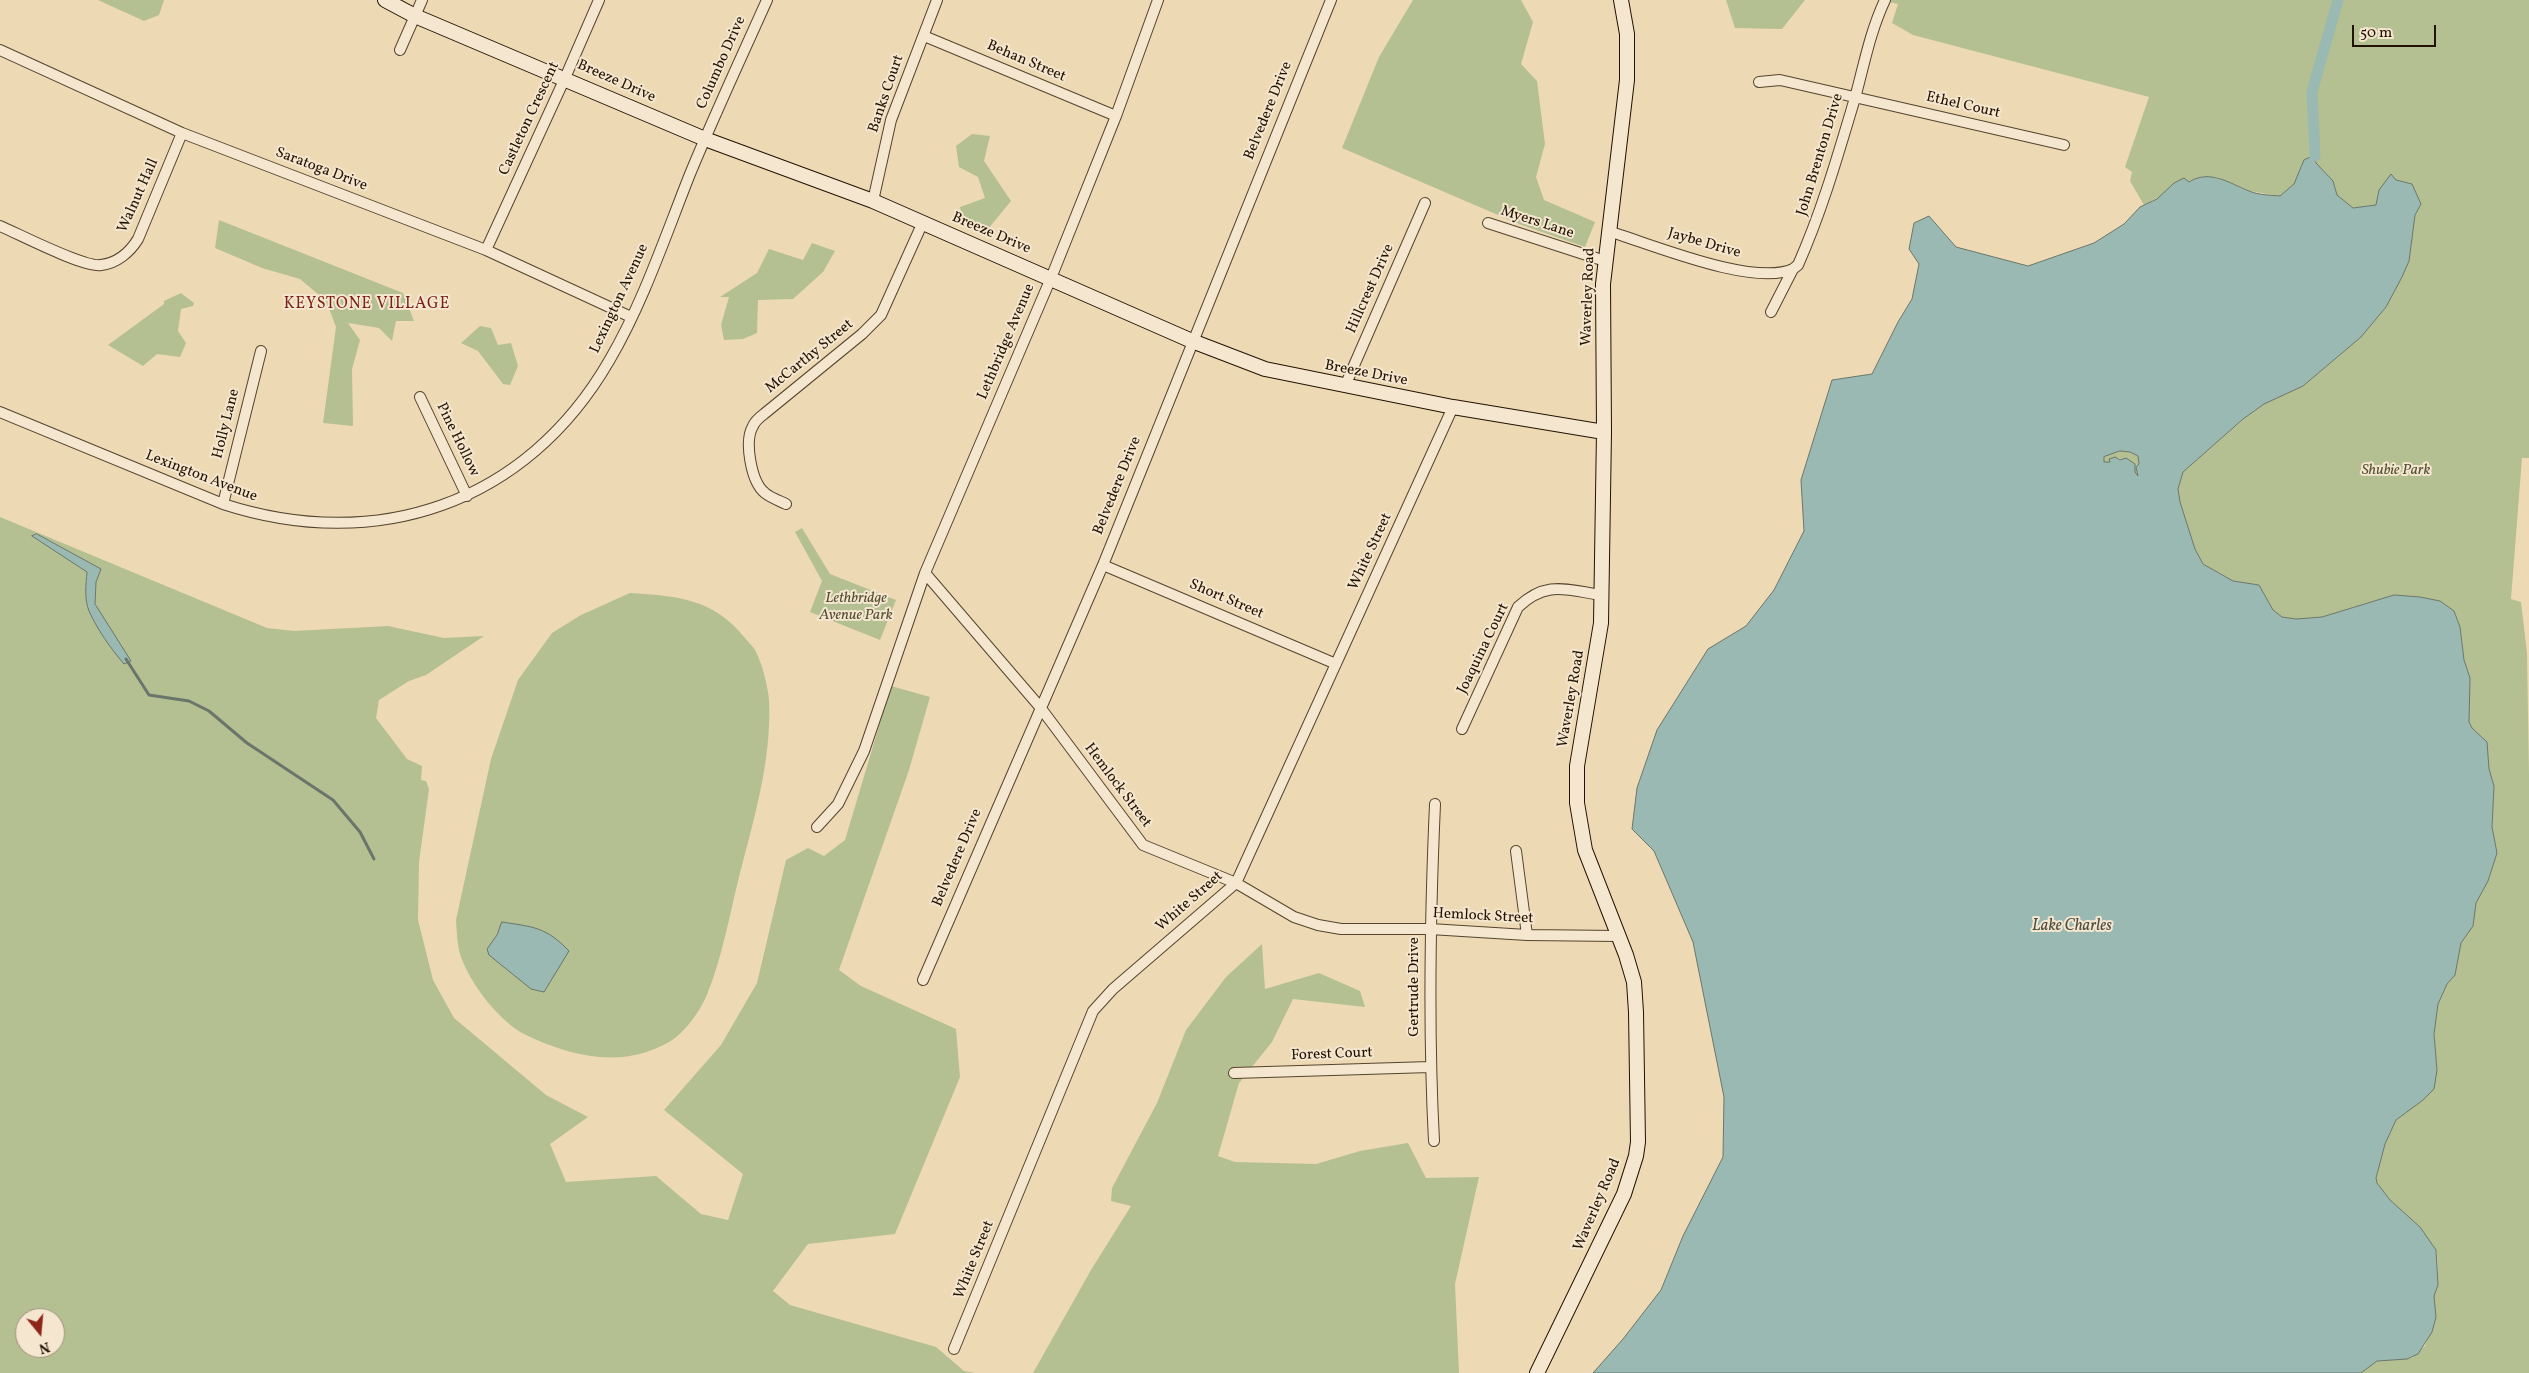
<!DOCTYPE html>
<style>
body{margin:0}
#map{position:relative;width:2529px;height:1373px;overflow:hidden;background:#eed9b5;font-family:Vollkorn,serif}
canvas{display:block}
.north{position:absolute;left:15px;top:1308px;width:50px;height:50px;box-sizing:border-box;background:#f4e6cf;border:1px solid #a0917c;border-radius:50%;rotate:163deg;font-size:14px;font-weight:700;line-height:20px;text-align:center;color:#221200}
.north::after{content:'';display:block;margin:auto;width:18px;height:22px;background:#8f2418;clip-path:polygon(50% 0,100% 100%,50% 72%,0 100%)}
.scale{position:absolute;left:2352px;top:25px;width:84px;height:22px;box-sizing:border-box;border:2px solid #221200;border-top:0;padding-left:6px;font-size:15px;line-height:18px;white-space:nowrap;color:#221200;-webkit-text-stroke:4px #f4e6cf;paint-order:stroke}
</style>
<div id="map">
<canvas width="2529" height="1373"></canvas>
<div class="north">N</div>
<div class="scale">50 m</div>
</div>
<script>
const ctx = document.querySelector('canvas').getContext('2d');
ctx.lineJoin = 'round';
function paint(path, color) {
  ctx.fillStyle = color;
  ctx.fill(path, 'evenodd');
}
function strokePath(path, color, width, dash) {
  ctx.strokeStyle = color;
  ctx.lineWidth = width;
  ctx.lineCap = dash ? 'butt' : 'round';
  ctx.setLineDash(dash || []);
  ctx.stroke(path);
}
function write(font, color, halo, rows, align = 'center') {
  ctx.font = font + ' Vollkorn,serif';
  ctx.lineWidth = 4;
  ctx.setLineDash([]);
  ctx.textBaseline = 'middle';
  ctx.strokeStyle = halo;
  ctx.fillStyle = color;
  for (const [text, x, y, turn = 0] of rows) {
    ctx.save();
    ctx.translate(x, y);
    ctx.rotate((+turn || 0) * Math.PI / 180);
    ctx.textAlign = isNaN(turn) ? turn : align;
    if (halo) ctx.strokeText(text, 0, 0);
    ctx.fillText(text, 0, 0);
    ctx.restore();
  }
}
const green = new Path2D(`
 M98 0H164L159 15 144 21Z
 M1413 0H1521L1533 22 1521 64 1537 81 1545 144 1536 177 1544 200 1595 222 1585 247 1519 224 1342 148 1379 57Z
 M1726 0H1805L1782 29 1735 28Z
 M1881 0H2529V458H2522L2511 599 2521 602 2527 653 2529 775V1373H2361L2377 1361 2412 1358 2425 1346 2436 1317 2434 1296 2438 1285 2437 1252 2420 1227 2390 1200 2377 1183 2376 1178 2385 1144 2396 1120 2423 1100 2437 1070 2434 1034 2438 1004 2447 984 2455 975 2461 943 2473 926 2476 903 2488 881 2497 853 2492 827 2494 786 2489 769 2487 743 2472 728 2469 722 2470 678 2464 660 2460 627 2454 611 2440 601 2420 597 2394 595 2322 617 2296 619 2282 617 2273 610 2259 585 2233 581 2203 564 2195 549 2180 502 2178 489 2183 472 2243 419 2264 404 2303 386 2361 337 2386 307 2402 277 2409 261 2415 215 2421 204 2412 184 2396 180 2379 190 2376 205 2353 208 2337 195 2333 181 2316 163 2315 156 2304 160 2294 184 2280 196 2249 191 2217 177 2174 183 2163 195 2144 205 2130 181 2132 172 2125 167 2149 97 1913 35 1892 23 1898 4Z
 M972 134 990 136 984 161 1011 201 988 229 964 223 960 207 985 198 978 177 959 167 956 146Z
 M219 220 403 293 414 321H396L392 341 379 328 348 323 360 340 352 369 353 426 323 423 336 327 330 311 319 295 300 279 262 268 215 248Z
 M812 243 835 251 823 272 793 299 758 300 757 333 743 339 724 340 721 325 729 297H720L757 273 769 249 803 260Z
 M181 293 194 303 193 306 181 309 178 331 186 343 180 357 157 354 143 366 108 345 164 304V301Z
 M480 326 491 328 498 345 511 343 518 366 510 385 503 384 478 351 461 343Z
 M2120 451 2130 452 2138 456 2139 464 2136 468 2138 476 2135 473 2134 463 2117 458 2110 459V462H2104V457Z
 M0 517 267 628 294 631 388 626 444 638 484 636 426 675 409 681 379 700 376 718 407 759 422 766 421 780 426 781 429 789 419 862 418 920 433 980 454 1018 546 1095 588 1117 550 1144 566 1182 656 1176 701 1214 728 1220 743 1174 664 1110 721 1045 757 983 786 860 808 848 824 856 845 840 891 686 930 697 909 770 839 970 861 986 956 1029 960 1077 895 1234 808 1244 773 1291 790 1305 936 1347 964 1371 975 1373H0ZM37 534 101 569 96 582 95 603 124 664C101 636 83 608 87 572L33 536ZM25 1318H55V1348H25Z
 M802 528 830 574 896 600 880 640 810 612 822 581 795 532Z
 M630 593C677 596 713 598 745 638 749 643 755 648 757 654 763 667 768 687 769 700 772 761 753 822 738 881 729 918 722 957 708 992 701 1010 686 1032 669 1042 622 1069 572 1057 526 1035 501 1023 473 987 463 962 457 949 457 934 456 920L491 759 518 680 552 633 581 615Z
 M1262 944 1265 989 1319 973 1360 991 1365 1007 1293 999 1272 1042 1239 1083 1218 1156 1235 1162 1316 1164 1360 1151 1408 1143 1426 1178 1479 1177 1455 1284 1459 1373H1033L1091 1270 1131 1206 1111 1201 1112 1188 1157 1103 1186 1030 1226 977Z`);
const water = new Path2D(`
 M2315 156 2316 163 2333 181 2337 195 2353 208 2376 205 2379 190 2391 174 2396 180 2412 184 2421 204 2415 215 2409 261 2402 277 2386 307 2361 337 2303 386 2264 404 2243 419 2183 472 2178 489 2180 502 2195 549 2203 564 2233 581 2259 585 2273 610 2282 617 2296 619 2322 617 2394 595 2420 597 2440 601 2454 611 2460 627 2464 660 2470 678 2469 722 2472 728 2487 742 2489 769 2494 786 2492 827 2497 853 2488 881 2476 903 2473 926 2461 943 2455 975 2447 984 2438 1004 2434 1034 2437 1070 2434 1089 2423 1100 2396 1120 2385 1144 2376 1178 2377 1183 2390 1200 2420 1227 2436 1250 2438 1285 2434 1296 2436 1317 2432 1332 2418 1354 2407 1359 2377 1361 2361 1373H1593L1623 1339 1661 1290 1683 1236 1723 1157 1724 1097 1693 942 1654 851 1632 829 1637 788 1657 730 1708 649 1746 626 1774 590 1804 531 1801 480 1832 380 1872 374 1898 322 1912 299 1919 264 1909 249 1914 223 1929 216 1956 247 2028 266 2094 243 2124 224 2140 207 2157 199 2174 183 2184 178 2189 182C2210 169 2229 183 2249 191 2258 195 2270 195 2280 196L2294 184 2304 160ZM2120 451 2130 452 2138 456 2139 464 2136 467 2138 476 2135 472V464L2126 458 2120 460 2115 457 2109 459 2110 462H2104V457Z
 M37 534 101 569 96 582 95 604 131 661 124 664C111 649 97 629 89 611 84 599 86 584 87 572L32 536Z
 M502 922C534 927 546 927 569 951L544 992 531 989 489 955 487 949 497 935Z`);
const stream = new Path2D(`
 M126 659 149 695 189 701 209 711 247 743 333 800 360 832 374 859`);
const canal = new Path2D(`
 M2315 156 2312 92 2338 0`);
const street = new Path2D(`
 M924 36 1116 116
 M0 50 182 133 486 250 631 317
 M400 50 422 0
 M1759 82 1780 80 2064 145
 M873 201 891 120 937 0
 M1488 223 1605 261
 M0 226C19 234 84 268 101 265 117 263 130 252 138 239L182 133
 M1608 231C1651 244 1753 287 1793 269
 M486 250 565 78 599 0
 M1771 312 1793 269 1798 265C1822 211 1838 155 1855 98 1864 65 1870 32 1885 0
 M1345 386 1425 203
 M420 397 467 496
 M0 412 223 504C377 554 526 504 609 361 643 303 665 237 690 174 714 116 741 58 767 0
 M223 504 261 351
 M786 504C780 501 771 498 765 493 751 482 744 441 753 426 755 421 760 417 764 414L862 334 881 315 923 222
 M1103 565 1336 664
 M925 573 1040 707 1143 845 1236 883 1294 917 1318 925 1341 929H1430L1527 935 1618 936
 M1462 729 1518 607C1547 580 1566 590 1602 595
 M817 827 838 804 864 751 925 573 1051 278 1116 116 1158 0
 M1516 851 1527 935
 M923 980 1103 565 1331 0
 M1234 1073 1430 1067
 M1434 1141C1428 1028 1430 917 1435 804
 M954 1349 1093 1011 1113 989 1236 883 1453 407`);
const secondary = new Path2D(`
 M385 0 415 16 705 139 873 201 1192 341 1265 369 1453 407 1604 432
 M1537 1373 1624 1194 1636 1156 1638 1142 1636 1012 1634 982 1626 955 1585 850 1577 803V766L1601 623 1604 432 1603 284 1627 80V34L1621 0`);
const streetNames = [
 ["Behan Street",1026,62,23],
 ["Columbo Drive",722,63,-66],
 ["Breeze Drive",616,82,24],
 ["Banks Court",887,94,-71],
 ["Ethel Court",1963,106,13],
 ["Belvedere Drive",1269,111,-68],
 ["Castleton Crescent",530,119,-65],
 ["John Brenton Drive",1821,155,-73],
 ["Saratoga Drive",321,170,21],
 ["Walnut Hall",139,196,-66],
 ["Myers Lane",1537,223,18],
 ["Breeze Drive",991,234,23],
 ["Jaybe Drive",1704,244,16],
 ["Hillcrest Drive",1371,289,-66],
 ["Waverley Road",1589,297,-88],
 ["Lexington Avenue",620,299,-65],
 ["Lethbridge Avenue",1007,342,-67],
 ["McCarthy Street",810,357,-39],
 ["Breeze Drive",1366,374,11],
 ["Holly Lane",227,424,-76],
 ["Pine Hollow",457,440,64],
 ["Lexington Avenue",201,477,21],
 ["Belvedere Drive",1118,486,-68],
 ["White Street",1371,552,-65],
 ["Short Street",1226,600,23],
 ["Joaquina Court",1484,649,-64],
 ["Waverley Road",1572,699,-80],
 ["Hemlock Street",1117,786,53],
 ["Belvedere Drive",958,858,-67],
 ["White Street",1190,902,-41],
 ["Hemlock Street",1483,917,3],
 ["Gertrude Drive",1415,987,-90],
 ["Forest Court",1332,1055,-2],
 ["Waverley Road",1598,1205,-67],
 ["White Street",975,1260,-68]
];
const parkNames = [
 ["Shubie Park",2396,471],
 ["Lethbridge",856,599],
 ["Avenue Park",856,616]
];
const neighbourhoodNames = [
 ["KEYSTONE VILLAGE",367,305]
];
const waterNames = [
 ["Lake Charles",2072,927]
];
paint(green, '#b4c091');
paint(water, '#9ab9b3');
strokePath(water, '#6a766b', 1);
strokePath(stream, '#6a766b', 3);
strokePath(canal, '#9ab9b3', 11);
strokePath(street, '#55442d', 12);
strokePath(secondary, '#221200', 16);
strokePath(street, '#f4e6cf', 10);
strokePath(secondary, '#f4e6cf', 14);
write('15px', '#221200', '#f4e6cf', streetNames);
write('italic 15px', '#554f33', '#f4e6cf', parkNames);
ctx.letterSpacing = '1px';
write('16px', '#7a1f14', '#f4e6cf', neighbourhoodNames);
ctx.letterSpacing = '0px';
write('italic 16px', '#4c4c3f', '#f4e6cf', waterNames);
</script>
